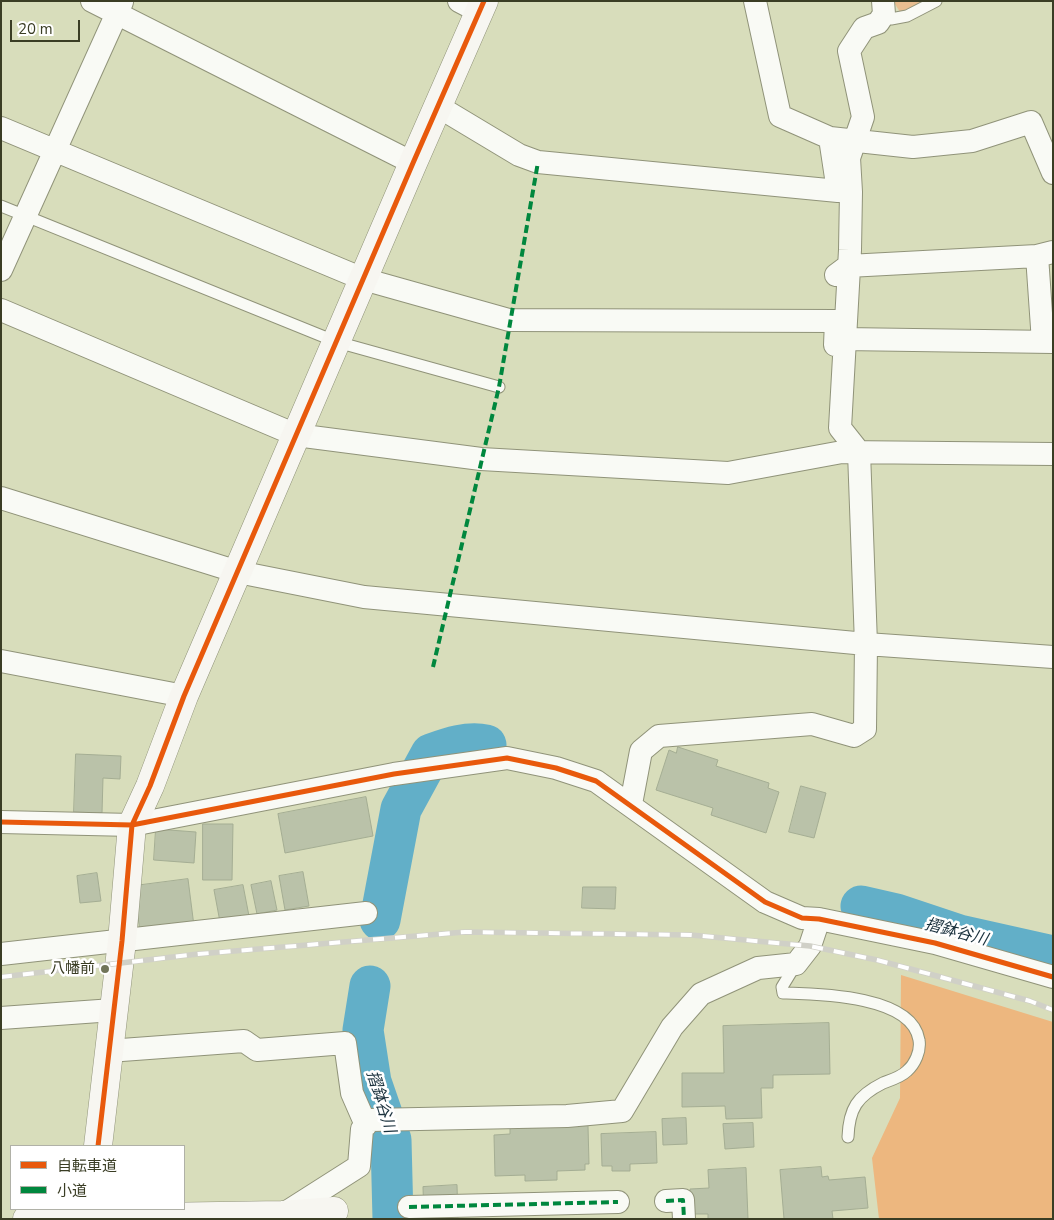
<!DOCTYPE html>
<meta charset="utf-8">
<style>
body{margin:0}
#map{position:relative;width:1054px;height:1220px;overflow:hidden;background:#d8ddbb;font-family:"Nunito Sans","Noto Sans JP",sans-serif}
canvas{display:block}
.frame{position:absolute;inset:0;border:2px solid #3a3d24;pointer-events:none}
.legend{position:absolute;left:10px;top:1145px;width:175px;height:65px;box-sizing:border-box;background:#fff;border:1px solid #b0b1a7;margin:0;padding:6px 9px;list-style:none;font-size:15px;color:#3a3d24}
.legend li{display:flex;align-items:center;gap:10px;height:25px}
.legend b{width:25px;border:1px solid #b0b1a7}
.scale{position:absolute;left:10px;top:20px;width:70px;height:22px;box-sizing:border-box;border:2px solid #3a3d24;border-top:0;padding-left:6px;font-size:15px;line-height:18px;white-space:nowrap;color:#3a3d24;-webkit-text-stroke:4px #fff;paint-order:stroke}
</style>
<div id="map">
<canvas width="1054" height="1220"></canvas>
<div class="frame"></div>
<ul class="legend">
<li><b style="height:6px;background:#e8590c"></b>自転車道</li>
<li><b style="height:6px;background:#00873e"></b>小道</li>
</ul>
<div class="scale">20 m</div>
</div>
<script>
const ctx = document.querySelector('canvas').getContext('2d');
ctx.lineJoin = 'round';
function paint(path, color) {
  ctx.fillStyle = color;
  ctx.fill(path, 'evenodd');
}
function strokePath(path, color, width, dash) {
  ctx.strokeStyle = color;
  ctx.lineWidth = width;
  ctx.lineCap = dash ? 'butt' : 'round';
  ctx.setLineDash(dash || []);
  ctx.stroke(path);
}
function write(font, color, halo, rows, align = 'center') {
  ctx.font = font + ' "Nunito Sans","Noto Sans JP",sans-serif';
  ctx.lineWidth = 5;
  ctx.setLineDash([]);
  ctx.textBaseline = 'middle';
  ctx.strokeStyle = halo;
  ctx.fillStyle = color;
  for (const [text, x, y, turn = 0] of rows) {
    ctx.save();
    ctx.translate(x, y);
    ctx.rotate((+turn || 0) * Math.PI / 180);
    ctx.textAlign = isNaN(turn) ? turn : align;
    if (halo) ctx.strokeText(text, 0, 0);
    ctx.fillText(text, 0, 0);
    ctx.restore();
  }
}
const green = new Path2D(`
 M893 1H926L900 12Z`);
const forest = new Path2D(`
 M901 975 1053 1022V1219H879L872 1158 900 1098Z`);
const water = new Path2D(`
 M404 1128 409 1219H381V1129Z`);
const river = new Path2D(`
 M861 906 896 914 959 935 1053 956
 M380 920 401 809 431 754C448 748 467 741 486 745
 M370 986 363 1030 371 1082 391 1140 393 1219`);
const building = new Path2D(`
 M678 747 718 760 716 766 769 783 768 788 779 792 766 833 711 815 713 808 656 790 669 750 676 753Z
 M76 754 121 756 120 779 103 778 102 813 74 812Z
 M801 786 826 793 814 838 789 832Z
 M366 797 373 836 285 853 278 814Z
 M203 824H233L232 880H203Z
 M156 829 196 832 194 863 154 860Z
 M303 872 309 906 285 910 279 876Z
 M97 873 101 901 80 903 77 876Z
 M188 879 194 926 140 932 134 886Z
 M271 881 277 910 257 914 251 885Z
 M243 885 249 916 220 922 214 890Z
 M583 887H616L615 909 582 908Z
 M829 1023 830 1074 773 1075V1088H761L762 1118 726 1119 725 1106 682 1107V1073H724L723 1026Z
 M686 1118 687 1144 663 1145 662 1119Z
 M753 1123 754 1147 725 1149 723 1124Z
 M588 1126 589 1164H585V1170L557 1171V1180L525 1181V1175L495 1176 494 1135 510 1134V1129Z
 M656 1132 657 1163 630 1164V1171H612V1166H602L601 1134Z
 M821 1167 822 1177 828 1176 829 1180 865 1177 868 1208 832 1211 833 1219H784L780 1170Z
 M746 1168 748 1219H708V1214H691L690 1189 709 1188 708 1170Z
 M457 1185 458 1219H424L423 1187Z`);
const lane = new Path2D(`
 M884 14 891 19 907 16 936 1
 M1 206 337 342 499 387
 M796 964 782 987 783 993C817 994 912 995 919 1040 921 1051 915 1064 907 1071 901 1077 891 1080 883 1083 857 1096 849 1109 848 1137`);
const street = new Path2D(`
 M92 1 413 163
 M459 1 480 12
 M755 1 780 116 830 138 913 147 972 141 1031 122 1053 173
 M439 107 519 155 538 162 838 191 830 138
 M1 128 363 279 509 320 836 321 835 345
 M1037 256 1043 342
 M1 270 122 2
 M836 275 848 266 1037 256 1053 252
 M1 310 296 435 481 459 728 473 842 452 1053 454
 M844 339 1053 342
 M1 498 238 572 364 597 866 644 1053 657
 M1 661 184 696
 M631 804 641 751 659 736 812 724 854 736 865 729 866 644 859 452 840 428 850 250 851 192 849 158 863 117 849 51 864 28 878 23 884 14 883 1
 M1 822 132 825 394 774 507 758 556 768 596 781 765 902 802 918 819 919 935 943 1053 977
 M1 954 366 913
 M1 1018 113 1010
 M108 1051 244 1041 257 1050 345 1043 352 1093 366 1125
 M666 1201 683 1200 684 1219
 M409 1207 618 1202
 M282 1218V1215L359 1166 362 1129 370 1120 567 1116 622 1111 672 1027 701 994 758 968 796 964 810 946 819 919`);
const secondary = new Path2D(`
 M98 1146 122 941 132 825 150 786 184 696 413 163 484 1
 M27 1219 282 1215 334 1211`);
const rail = new Path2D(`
 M1 977 198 954 465 932 691 935 810 946 877 960 1030 1001 1053 1010`);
const quiet = new Path2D(`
 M433 667 499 387 538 162
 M666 1201 683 1200 684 1219
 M409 1207 618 1202`);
const cycleway = new Path2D(`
 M1 822 132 825 394 774 507 758 556 768 596 781 765 902 802 918 819 919 935 943 1053 977
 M98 1146 122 941 132 825 150 786 184 696 413 163 484 1`);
const markers = [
 [105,969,5,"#717559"]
];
const poiNames = [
 ["八幡前",95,969]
];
const waterNames = [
 ["摺鉢谷川",956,933,15],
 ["摺鉢谷川",380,1102,73]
];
paint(green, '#e8be90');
paint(forest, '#edb77f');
paint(water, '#62afc8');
strokePath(river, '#62afc8', 41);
paint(building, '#bac2a9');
strokePath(building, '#a4ad93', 1);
strokePath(lane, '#909379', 13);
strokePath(street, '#909379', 24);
strokePath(secondary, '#909379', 29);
strokePath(lane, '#f9faf5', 11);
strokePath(street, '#f9faf5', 22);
strokePath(secondary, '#f7f6f1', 28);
strokePath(rail, '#d0d0c7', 5.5);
strokePath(rail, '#fff', 4, [11]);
strokePath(quiet, '#00873e', 4, [8, 4]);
strokePath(cycleway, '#e8590c', 5);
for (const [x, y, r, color] of markers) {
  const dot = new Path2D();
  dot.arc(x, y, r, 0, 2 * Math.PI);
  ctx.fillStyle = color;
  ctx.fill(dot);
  strokePath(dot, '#fff', 2);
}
write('15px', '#3a3d24', '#fff', poiNames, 'right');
write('italic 16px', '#19303c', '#fff', waterNames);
</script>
